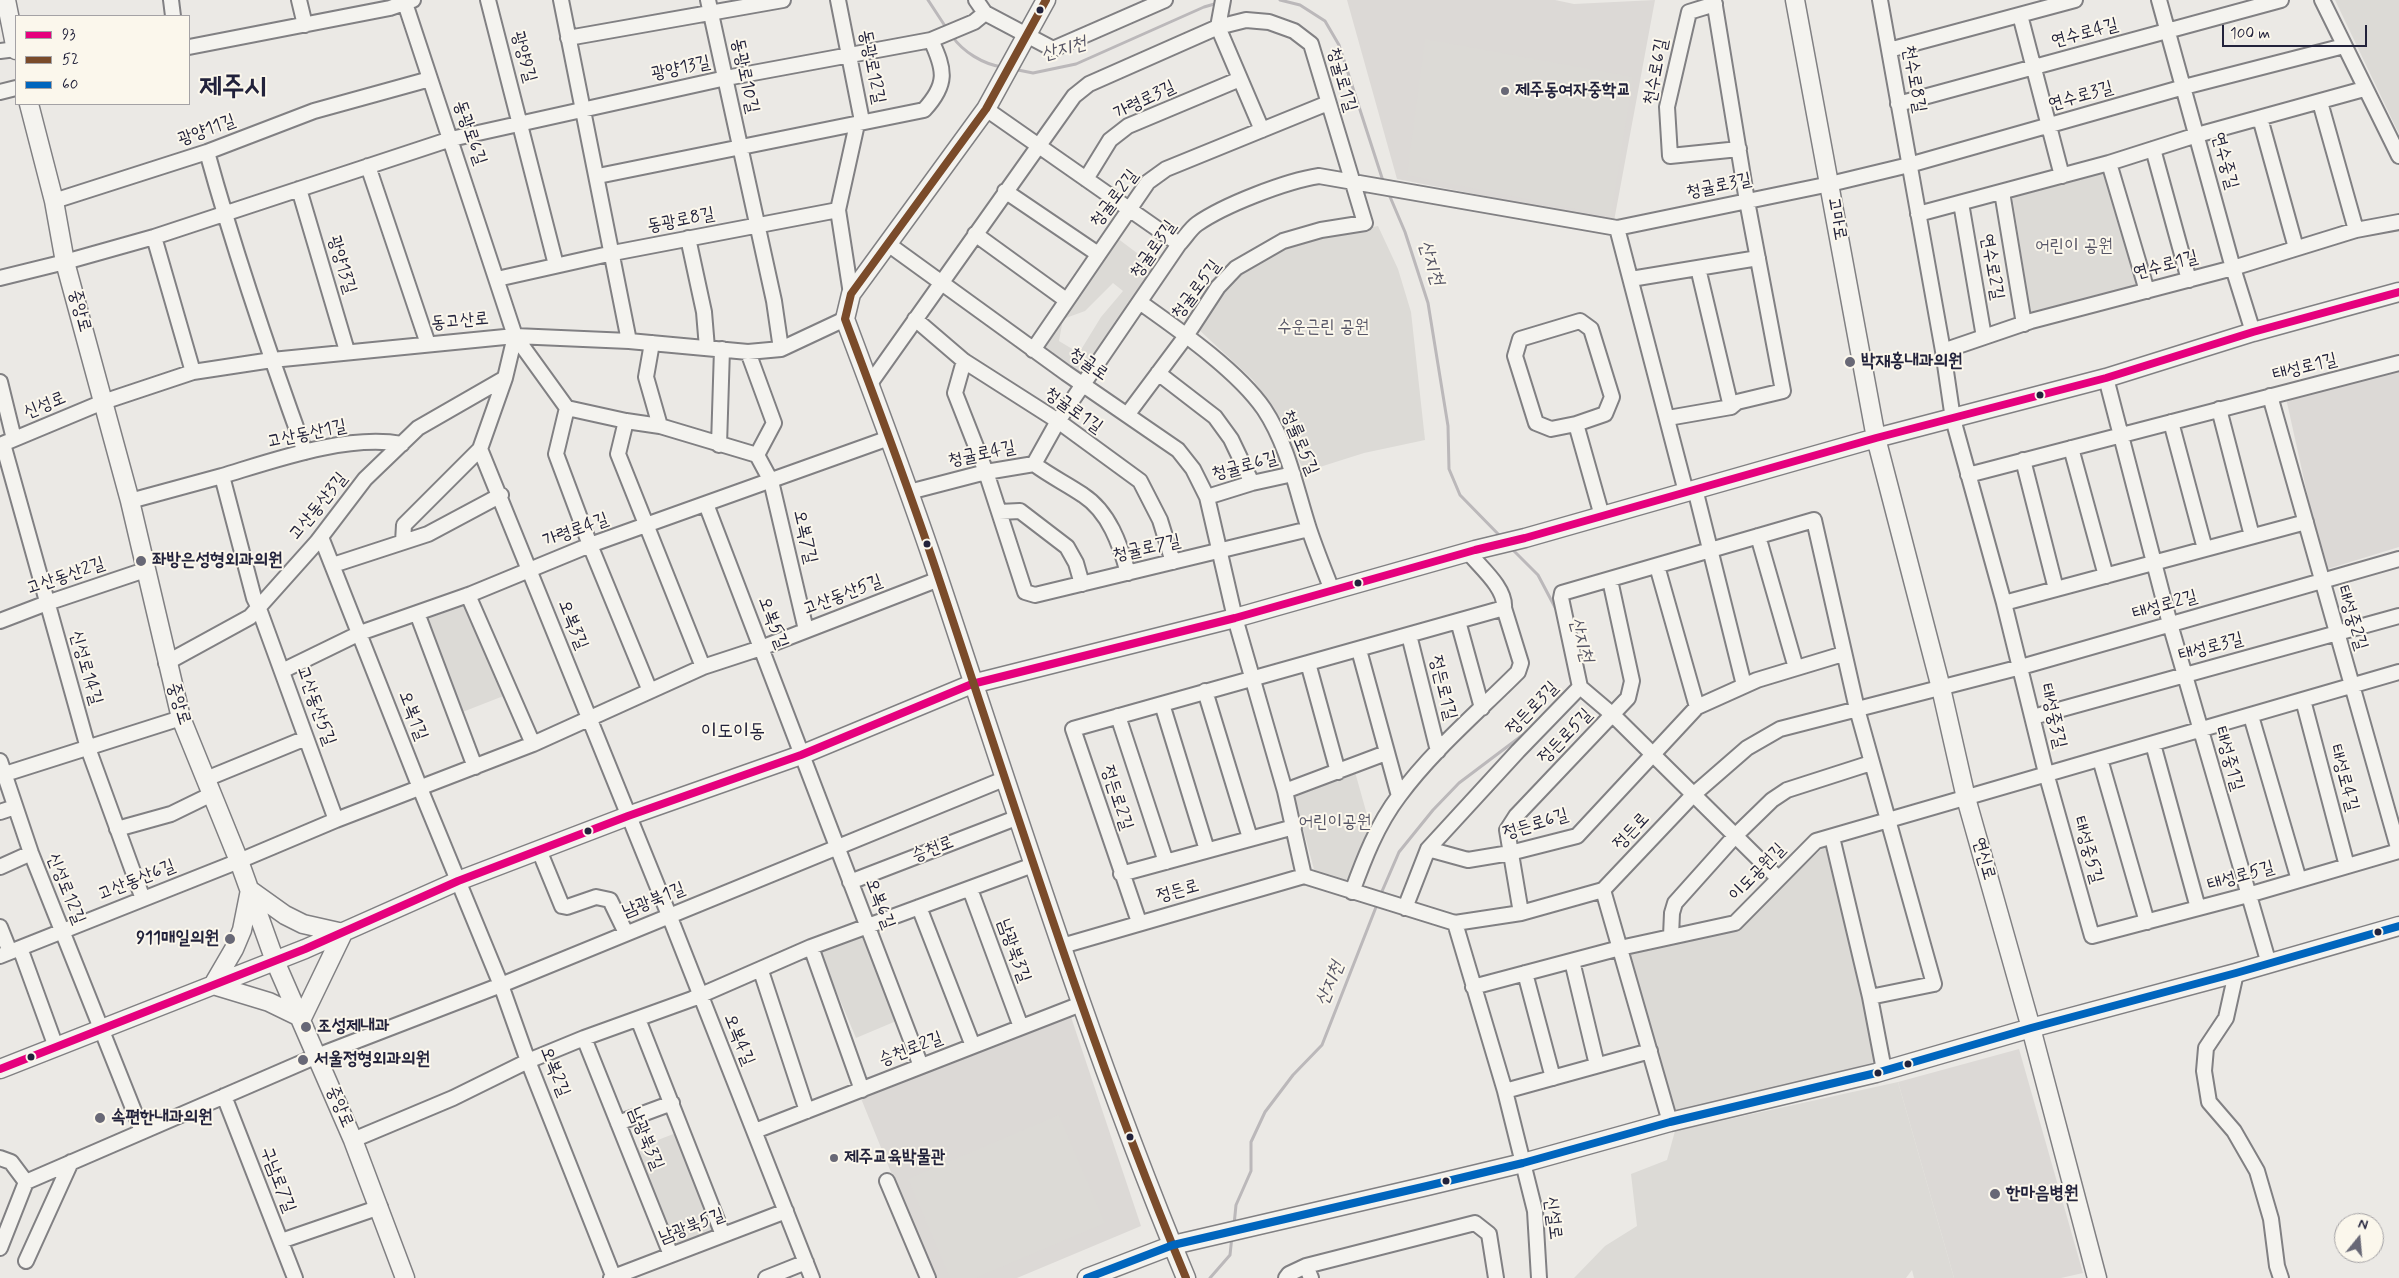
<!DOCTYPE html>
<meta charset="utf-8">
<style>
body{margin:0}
#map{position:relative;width:2399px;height:1278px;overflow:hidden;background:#ebe9e5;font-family:Mynerve,sans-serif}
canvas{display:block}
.legend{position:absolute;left:15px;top:15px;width:175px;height:90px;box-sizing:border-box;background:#fbf7ec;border:1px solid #a4a2a5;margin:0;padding:6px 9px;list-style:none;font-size:15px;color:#22223b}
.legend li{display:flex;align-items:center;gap:10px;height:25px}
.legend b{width:25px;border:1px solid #a4a2a5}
.north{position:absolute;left:2334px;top:1213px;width:50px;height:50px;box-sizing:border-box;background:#fbf7ec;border:1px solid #a4a2a5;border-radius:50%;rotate:17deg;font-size:14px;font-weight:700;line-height:20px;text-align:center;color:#22223b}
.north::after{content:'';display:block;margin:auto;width:18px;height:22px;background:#686876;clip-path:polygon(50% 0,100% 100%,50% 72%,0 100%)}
.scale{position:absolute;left:2222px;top:25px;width:145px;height:22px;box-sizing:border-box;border:2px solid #22223b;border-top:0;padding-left:6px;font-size:15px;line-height:18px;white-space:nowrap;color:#22223b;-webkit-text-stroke:4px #fbf7ec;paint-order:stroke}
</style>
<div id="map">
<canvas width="2399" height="1278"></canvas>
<ul class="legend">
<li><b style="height:6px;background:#e5007d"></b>93</li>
<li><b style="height:6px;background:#7a4b2a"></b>52</li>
<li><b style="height:6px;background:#0065bd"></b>60</li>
</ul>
<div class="north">N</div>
<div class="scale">100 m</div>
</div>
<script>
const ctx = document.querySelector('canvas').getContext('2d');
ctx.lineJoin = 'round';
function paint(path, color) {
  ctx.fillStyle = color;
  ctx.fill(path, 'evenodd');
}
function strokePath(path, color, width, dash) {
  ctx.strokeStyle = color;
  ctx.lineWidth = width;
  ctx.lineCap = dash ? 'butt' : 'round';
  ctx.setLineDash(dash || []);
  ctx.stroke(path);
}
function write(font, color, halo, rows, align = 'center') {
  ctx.font = font + ' Mynerve,"Poor Story",sans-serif';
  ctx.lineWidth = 4;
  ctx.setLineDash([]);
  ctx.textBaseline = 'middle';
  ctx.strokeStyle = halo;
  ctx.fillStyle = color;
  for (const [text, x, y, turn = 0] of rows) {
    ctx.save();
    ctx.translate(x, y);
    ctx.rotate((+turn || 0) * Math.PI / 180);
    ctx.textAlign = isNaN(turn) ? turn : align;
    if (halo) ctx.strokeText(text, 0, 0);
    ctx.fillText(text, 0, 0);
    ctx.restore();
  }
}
const built = new Path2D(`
 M1347 0H1555L1574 4 1655 0 1614 221 1397 179Z
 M2399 371V547L2324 570 2286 398Z
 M1070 1014 1141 1226 1017 1278H934L860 1096Z
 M2019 1049 2083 1273 2061 1278H1954L1898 1082Z`);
const green = new Path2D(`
 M2335 0H2399V134Z
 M1425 39 1633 77 1611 216 1407 175Z
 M2106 172 2141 287 2031 317 2012 195Z
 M1378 226 1398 269 1411 312 1425 440 1364 453 1304 472 1281 419 1253 380 1196 327 1232 279 1284 245Z
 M1117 238 1153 265 1137 295 1085 371 1078 376 1039 348ZM1113 283 1123 291 1101 317 1079 353 1059 341 1063 319 1085 311Z
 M468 600 506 695 460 713 423 617Z
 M1355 772 1371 829 1365 837 1348 882 1315 873 1294 795Z
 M1825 846 1847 931 1876 1062 1674 1115 1628 950 1738 927Z
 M865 931 901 1019 856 1038 819 950Z
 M1898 1082 1954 1278H1914L1912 1270 1906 1278H1574L1605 1246 1637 1226 1631 1174 1667 1160 1675 1131Z
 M1059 1115 1105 1223 975 1278H950L908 1179Z
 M676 1133 716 1233 673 1250 632 1150Z`);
const stream = new Path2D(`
 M928 0 947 29
 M1280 0 1300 5 1325 21 1339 45 1384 184
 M952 36C963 52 983 64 1002 67
 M1013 69 1033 73 1076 64 1204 7 1218 3
 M1388 192 1405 232 1428 303 1448 426 1449 469 1460 495 1502 538
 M1511 548 1538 575 1558 613
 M1380 896 1399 852 1433 810 1459 783 1528 731
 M1234 1225 1236 1205 1251 1171V1142L1265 1112 1293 1075 1322 1045 1378 902
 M1210 1278 1230 1255 1232 1236`);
const minor = new Path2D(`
 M171 0 173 16
 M299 0 305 25
 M404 0 515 336 567 408 556 454 590 545 650 691
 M488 0 556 265
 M561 0 629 341
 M708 0 774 301 781 349
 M838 0 862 121
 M976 0 985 13 1053 49 1165 0
 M1223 0 1218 27 1262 130
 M1880 0 1943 351 1953 419 2004 603 2046 773 2092 936 2248 895 2399 851 2270 396
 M2159 0 2233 268 2253 332
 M2322 0 2399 156
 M1715 4 1689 12 1667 107 1670 156 1739 149
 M2020 15 2062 176
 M568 38 783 0
 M189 47 390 8 413 0
 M1889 50 2075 0
 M0 51 16 49
 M0 92 16 88
 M2320 102 2356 230
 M1898 104 2281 0
 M986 109 1179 244
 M2260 118 2296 248
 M2153 149 2189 280
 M207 152C235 253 269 353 305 452
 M2109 163 2197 135 2364 89
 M368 166 428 344
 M598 176 924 110C948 84 945 70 931 40
 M1086 179 1110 140 1128 126 1240 79
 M299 189 347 351
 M1005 191 1098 254
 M2002 192 2024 324
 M54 201 207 152 314 111 430 79
 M1961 203 1984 337
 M1918 214 2109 163 2147 291
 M1617 228 1686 492
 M975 234 1066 300
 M154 237 193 372
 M688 238 704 312 707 348
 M888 244 1066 373 1178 450 1193 469 1207 497 1235 618 1285 791 1304 876 1455 923 1521 913 1603 890 1693 795 1747 748 1780 729 2021 667 2399 559
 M1698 268 1731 407
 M0 278 65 262 154 237 451 139 726 78 931 40 974 22 985 13
 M497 279 613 253 838 210
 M1631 279 1758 258
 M851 294 838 210 857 124
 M1141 303C1179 330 1238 371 1264 409 1288 445 1296 489 1309 529 1316 550 1324 570 1332 590
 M915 319 964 361 1058 421 1140 481 1160 520 1173 562
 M515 336 505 378 480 449 669 915 812 1278
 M652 343 646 377 660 426
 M1033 350 1148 182 1166 169 1328 103
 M1943 351 2031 321 2233 268 2356 230 2399 222
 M964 361 955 393 986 472 1025 592 1035 595 1309 529
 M1158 373 1215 417 1231 439 1252 483
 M2106 378 2170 624 2269 964
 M0 382 14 439
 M869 385 1074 96 1089 84 1218 27 1246 20 1269 22 1294 31 1311 44 1365 223 1321 230 1283 241 1236 268 1218 287 1186 336 1127 415
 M567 408 626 421 660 426 757 455 774 423 748 352
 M2219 409 2252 536
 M1668 418 1731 407 1737 402 1783 391 1747 201 1714 0
 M626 421 618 454 703 667
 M2171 422 2205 549
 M1576 424 1551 429 1536 423 1515 356 1520 339 1580 321 1591 329 1612 397 1605 414 1576 424 1602 516
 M3 444 88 748 143 899
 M0 445 103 402 193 372 272 360 515 336 629 341 748 352 781 349 845 319
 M719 445 722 349
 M2071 448 2106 576
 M757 455 771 481 806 630
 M2023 460 2056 589
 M1034 464 1058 421 1179 244C1185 238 1190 229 1197 224 1224 205 1286 181 1319 176L1617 228 1830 184 1909 165 2184 87 2344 46
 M1968 475 2399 363
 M1695 489 1744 685
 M909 492 986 472 1034 464C1050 476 1067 484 1083 495 1109 512 1120 544 1128 573
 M1207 497 1252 483 1293 474
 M130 501 222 476
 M706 504 921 1066
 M999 512 1020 511 1067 547 1076 563 1082 584
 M1758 536 1796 668
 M321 537 424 798 501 985 528 1061 614 1278
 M403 542 404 525 480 449
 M1468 552C1480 567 1506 588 1504 608
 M333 565 428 534 501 495
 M1657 566 1697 707
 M468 595 533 744
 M2004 603 2306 522
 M417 613 475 767
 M0 621 47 603 145 570
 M1458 621 1482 708
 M1409 635 1438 751
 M1359 650 1399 796
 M166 663 250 617 317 542 365 479 418 428 505 378
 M1308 663 1338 772
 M282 671 360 633 471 594 590 545 889 438
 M1580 687 1613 715 1778 878
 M1205 691 1250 838
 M2303 700 2347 866
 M1162 704 1207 850
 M1118 716 1166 862
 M2251 716 2299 880
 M2033 717 2399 616
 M2153 744 2198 908
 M2100 759 2147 922
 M0 761 31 853 142 1131
 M5 774 181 718
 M206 779 306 738
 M1285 791 1386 753
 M0 812 15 807
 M336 820 258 606 254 598 222 476C275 460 347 434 402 444
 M117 829 171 814 212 794
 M1832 837 1870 997
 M1428 849 1468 860 1510 853 1577 836 1697 707 1757 680 1843 654
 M539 850 562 906 567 907 596 897 610 900 626 933
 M0 867 31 853
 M1121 874 1294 827
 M850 882 1016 818
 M970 889 1021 1027
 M1603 890 1670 1122
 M919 907 973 1046
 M1405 908 1428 849 1518 751 1580 687 1561 598 1562 593 1814 520 1857 709 1934 984 1870 997 1884 1070
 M1521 913 1507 830 1516 816 1628 698 1632 681 1610 580
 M1139 922 1073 729 1504 608 1521 663 1518 672C1478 712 1432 751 1399 796 1377 825 1364 859 1352 892
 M1455 923 1505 1091 1535 1211 1539 1278
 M0 927 10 952
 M1671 936 1672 913 1675 903 1735 836 1772 800 1787 790 1871 763
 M1062 946 1304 876
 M811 947 862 1090
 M20 948 56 1047
 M0 956 239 861 336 820 533 744 703 667 761 648 939 579
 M1572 961 1597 1065
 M761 971 807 1111
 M1525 973 1553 1078
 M2236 973 2226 1018 2206 1048 2204 1071 2209 1102 2234 1131 2257 1171 2271 1219 2277 1266 2281 1278
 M1473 987 1620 948 1735 923 1816 841 2399 672
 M638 1019 723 1235
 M584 1038 671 1255
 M1505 1091 1650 1051
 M224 1096 295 1278
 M618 1123 672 1103
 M755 1131 1081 1004
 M353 1140 453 1098 528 1061 584 1038 692 999 811 947 1033 865
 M0 1158 11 1162 26 1182 0 1248
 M887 1181 928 1278
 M26 1182 317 1056 501 985 1004 779
 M281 1241 380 1207
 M26 1261 71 1162
 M1306 1266 1311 1278
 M611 1278 786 1211
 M766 1278 806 1262
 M1286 1278 1289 1274 1306 1266 1475 1223 1489 1234 1496 1278`);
const major = new Path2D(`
 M6 0 16 50
 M1046 0 986 109 851 294 845 319C877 405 910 491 939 579 1017 813 1091 1050 1186 1278
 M1795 0 1876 438 1941 688 1966 798 2031 1028 2097 1278
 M29 104 54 201 65 262 130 501 181 718 239 861 275 961 353 1140 405 1278
 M250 890 285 915 303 924 343 933 302 1018 269 1002 213 985 234 949 242 930Z
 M0 1069 305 949 458 881 628 816 801 755 972 684 1235 618 1475 550 1525 538 1876 438 2106 378 2253 332 2399 292
 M1087 1278 1173 1245 1427 1186 1523 1163 1670 1122 1876 1073 2031 1028 2236 973 2399 926`);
const bus1 = new Path2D(`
 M0 1069 305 949 458 881 628 816 801 755 972 684 1235 618 1475 550 1525 538 1876 438 2106 378 2253 332 2399 292`);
const bus2 = new Path2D(`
 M1046 0 986 109 851 294 845 319C877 405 910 491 939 579 1017 813 1091 1050 1186 1278`);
const bus3 = new Path2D(`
 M1087 1278 1173 1245 1427 1186 1523 1163 1670 1122 1876 1073 2031 1028 2236 973 2399 926`);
const markers = [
 [1040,10,4.5,"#22223b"],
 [1505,91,5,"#686876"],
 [1850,362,6,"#686876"],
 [2040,395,4.5,"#22223b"],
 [927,544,4.5,"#22223b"],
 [141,561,6,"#686876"],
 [1358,583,4.5,"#22223b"],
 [588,831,4.5,"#22223b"],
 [2378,932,4.5,"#22223b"],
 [230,939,6,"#686876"],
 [306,1027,6,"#686876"],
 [31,1057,4.5,"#22223b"],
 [303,1060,6,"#686876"],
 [1908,1064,4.5,"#22223b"],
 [1878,1073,4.5,"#22223b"],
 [100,1118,6,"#686876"],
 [1130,1137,4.5,"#22223b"],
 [834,1158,5,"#686876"],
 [1446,1181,4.5,"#22223b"],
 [1995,1194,6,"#686876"]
];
const streetNames = [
 ["연수로4길",2085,34,-15],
 ["광양9길",523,57,75],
 ["동광로12길",871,67,79],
 ["광양13길",681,69,-12],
 ["천수로6길",1657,72,-79],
 ["동광로10길",744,76,78],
 ["천수로8길",1913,79,80],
 ["청귤로1길",1341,80,74],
 ["연수로3길",2081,97,-16],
 ["가령로3길",1145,101,-26],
 ["광양11길",207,131,-20],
 ["동광로6길",469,133,71],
 ["연수중길",2224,161,75],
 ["청귤로3길",1719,187,-12],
 ["청귤로2길",1115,199,-53],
 ["고마로",1836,219,80],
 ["동광로8길",681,221,-11],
 ["청귤로3길",1154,250,-55],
 ["광양13길",341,265,73],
 ["연수로1길",2166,266,-15],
 ["연수로2길",1991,267,80],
 ["청귤로5길",1197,290,-53],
 ["중앙로",79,311,75],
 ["동고산로",460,322,-5],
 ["청귤로",1088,365,35],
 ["태성로1길",2305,368,-14],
 ["신성로",45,406,-22],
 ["청귤로1길",1073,411,35],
 ["고산동산1길",307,435,-12],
 ["청률로5길",1299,443,67],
 ["청귤로4길",982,455,-12],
 ["청귤로6길",1245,467,-15],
 ["고산동산3길",319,507,-51],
 ["가령로4길",576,531,-20],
 ["오복7길",804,537,77],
 ["청귤로7길",1147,549,-13],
 ["고산동산2길",66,577,-19],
 ["고산동산5길",843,596,-21],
 ["태성로2길",2165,606,-16],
 ["태성중2길",2351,618,73],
 ["오복5길",772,623,69],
 ["오복3길",572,625,68],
 ["태성로3길",2211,648,-15],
 ["신성로14길",85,668,74],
 ["정든로1길",1442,688,76],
 ["중앙로",178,704,73],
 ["고산동산5길",315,706,70],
 ["정든로3길",1533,709,-46],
 ["오복1길",412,716,69],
 ["태성중3길",2052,716,77],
 ["정든로5길",1566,737,-46],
 ["태성중1길",2228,759,74],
 ["태성로4길",2343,778,75],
 ["정든로2길",1116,798,72],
 ["정든로6길",1536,825,-17],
 ["정든로",1632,832,-47],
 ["승천로",933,850,-21],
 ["태성중5길",2087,850,74],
 ["연신로",1983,859,74],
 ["이도공원길",1758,873,-46],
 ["태성로5길",2241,877,-16],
 ["고산동산6길",137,881,-22],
 ["신성로12길",65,889,68],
 ["정든로",1178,892,-16],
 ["남광북1길",654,901,-22],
 ["오복6길",879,904,69],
 ["남광북3길",1013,951,70],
 ["오복4길",738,1040,68],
 ["승천로2길",911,1050,-21],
 ["오복2길",554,1072,68],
 ["중앙로",339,1107,67],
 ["남광북3길",645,1139,68],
 ["구남로7길",277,1180,69],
 ["신설로",1552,1218,83],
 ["남광북5길",692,1227,-21]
];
const poiNames = [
 ["제주동여자중학교",1515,91],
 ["박재홍내과의원",1861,362],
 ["좌방은성형외과의원",152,561],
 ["911매일의원",219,939,"right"],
 ["조성제내과",317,1027],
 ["서울정형외과의원",314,1060],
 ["속편한내과의원",111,1118],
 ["제주교육박물관",844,1158],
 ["한마음병원",2006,1194]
];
const parkNames = [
 ["어린이 공원",2074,247],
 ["수운근린 공원",1323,328],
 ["어린이공원",1335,823]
];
const waterNames = [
 ["산지천",1064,50,-16],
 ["산지천",1430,263,72],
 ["산지천",1580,640,74],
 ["산지천",1331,984,-68]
];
const quarterNames = [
 ["이도이동",733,733]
];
const townNames = [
 ["제주시",233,89]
];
paint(built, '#dcd9d6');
paint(green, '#dcdad6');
strokePath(stream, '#bbb8ba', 3);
strokePath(minor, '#818083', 18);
strokePath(major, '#818083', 21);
strokePath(minor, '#f4f3ef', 14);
strokePath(major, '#f4f3ef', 18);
strokePath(bus1, '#e5007d', 8);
strokePath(bus2, '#7a4b2a', 8);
strokePath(bus3, '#0065bd', 8);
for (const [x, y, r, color] of markers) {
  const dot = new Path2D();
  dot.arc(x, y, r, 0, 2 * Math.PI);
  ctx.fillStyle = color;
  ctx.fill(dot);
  strokePath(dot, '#fbf7ec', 2);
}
write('18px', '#22223b', '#fbf7ec', streetNames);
write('bold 18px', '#22223b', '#fbf7ec', poiNames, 'left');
write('18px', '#565566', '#fbf7ec', parkNames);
write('italic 19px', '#575666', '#fbf7ec', waterNames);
write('20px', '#22223b', '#fbf7ec', quarterNames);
write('bold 28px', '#22223b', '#fbf7ec', townNames);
</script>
